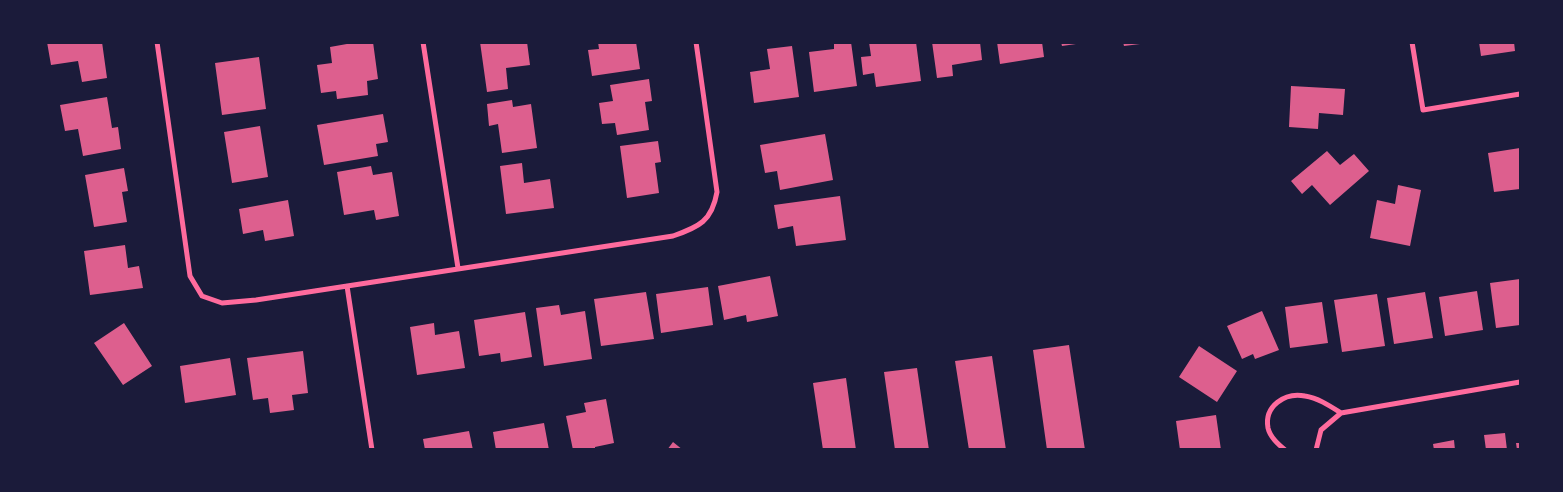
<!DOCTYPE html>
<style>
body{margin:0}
#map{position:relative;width:1563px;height:492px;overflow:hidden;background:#1b1b3a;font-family:Lato,sans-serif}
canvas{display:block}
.frame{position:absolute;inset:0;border:44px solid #1b1b3a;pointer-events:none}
</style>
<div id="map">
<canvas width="1563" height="492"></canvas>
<div class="frame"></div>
</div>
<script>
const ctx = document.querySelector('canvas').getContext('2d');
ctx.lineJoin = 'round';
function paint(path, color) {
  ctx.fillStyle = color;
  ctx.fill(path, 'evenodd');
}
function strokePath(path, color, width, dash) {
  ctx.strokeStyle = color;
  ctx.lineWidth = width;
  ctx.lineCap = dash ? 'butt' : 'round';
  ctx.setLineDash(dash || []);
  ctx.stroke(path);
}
const building = new Path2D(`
 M47 42H102L107 78 82 82 78 61 51 65Z
 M358 42H373L378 79 367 81 368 95 337 99 336 91 321 93 317 65 332 63 330 47Z
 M480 42H527L530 65 506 68 508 89 487 92Z
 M598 42H636L640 69 592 76 588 50 599 49Z
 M834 42H851L857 86 814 92 809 52 834 49Z
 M869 42H916L921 81 876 87 874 73 863 75 861 57 871 56Z
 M932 42H980L982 60 952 65 953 76 937 78Z
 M997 42H1042L1044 57 1000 64Z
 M1061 42H1075L1076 44 1062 46Z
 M1123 42H1140V44L1124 46Z
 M1479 42H1514L1515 51 1481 56Z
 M792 46 799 97 754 103 750 72 770 69 767 49Z
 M259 57 266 109 222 115 215 63Z
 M649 79 652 101 645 102 649 130 617 135 615 123 602 124 599 103 613 101 610 85Z
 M1291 86 1345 89 1343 115 1319 113 1318 129 1289 127Z
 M107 97 112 128 118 127 121 149 83 156 78 129 65 131 60 105Z
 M512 100 513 107 531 104 537 148 502 153 498 124 489 126 487 104Z
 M383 114 388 142 376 144 378 156 324 165 317 125Z
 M260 126 268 177 232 183 224 132Z
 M825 134 833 180 780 190 777 171 765 173 760 145Z
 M658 141 661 162 655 163 659 193 627 198 620 146Z
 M1520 148V189L1494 192 1488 153Z
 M1327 151 1340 165 1354 154 1369 171 1330 205 1312 185 1302 194 1291 181Z
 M522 163 524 183 550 179 554 208 506 214 500 166Z
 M371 166 373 175 392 172 399 216 376 220 374 210 344 215 337 172Z
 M124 168 128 191 122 192 127 222 94 227 85 175Z
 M1398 185 1421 190 1410 246 1370 238 1377 200 1395 204Z
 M840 196 846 240 796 246 793 226 778 229 774 205Z
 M288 200 294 236 265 241 263 230 243 234 239 209Z
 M125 245 128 268 139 266 143 288 90 295 84 251Z
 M770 276 778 316 747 322 746 315 724 320 718 286Z
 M1520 279V325L1496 328 1490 283Z
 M708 287 713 325 661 333 656 294Z
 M1477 291 1483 330 1445 336 1439 297Z
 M646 292 654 339 601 346 594 299Z
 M1425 292 1433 338 1394 344 1387 298Z
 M1377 294 1385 346 1342 352 1334 300Z
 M1322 302 1328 343 1290 348 1285 307Z
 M559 305 561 315 585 311 592 359 544 366 536 308Z
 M1262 311 1279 350 1255 359 1253 354 1242 359 1227 326Z
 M525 312 532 357 501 362 500 353 479 356 474 320Z
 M124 323 152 366 123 385 94 343Z
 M434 323 435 335 459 331 465 368 417 375 410 327Z
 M1069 345 1085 450H1047L1033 350Z
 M1199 346 1237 371 1217 402 1179 377Z
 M303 351 308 393 292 395 294 410 270 413 268 398 253 400 247 358Z
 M992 356 1006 450H969L955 361Z
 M230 358 236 395 185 403 180 366Z
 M917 368 929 450H895L884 372Z
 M846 378 856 450H823L813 383Z
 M606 399 614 443 595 447V450H573L566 416 586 412 584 403Z
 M1216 415 1221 450H1180L1176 421Z
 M544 423 549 450H496L493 432Z
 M469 431 473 450H425L423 439Z
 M1505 433 1507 450H1486L1484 435Z
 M1454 440 1455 450H1434L1433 444Z
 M673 442 683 450H667Z
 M1516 443H1520V450H1517Z`);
const minor = new Path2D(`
 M157 42 190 276 202 296 222 303 256 300 673 236C699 227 712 221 717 192L696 42
 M423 42 458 268
 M1412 42 1423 110 1520 94
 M347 286 372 450
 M1285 450C1278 444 1270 437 1268 428 1264 406 1285 392 1305 396 1318 398 1330 406 1341 413
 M1316 450 1321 430 1341 413 1520 382`);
paint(building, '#dd5f8e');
strokePath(minor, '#ff6b9d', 5);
</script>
